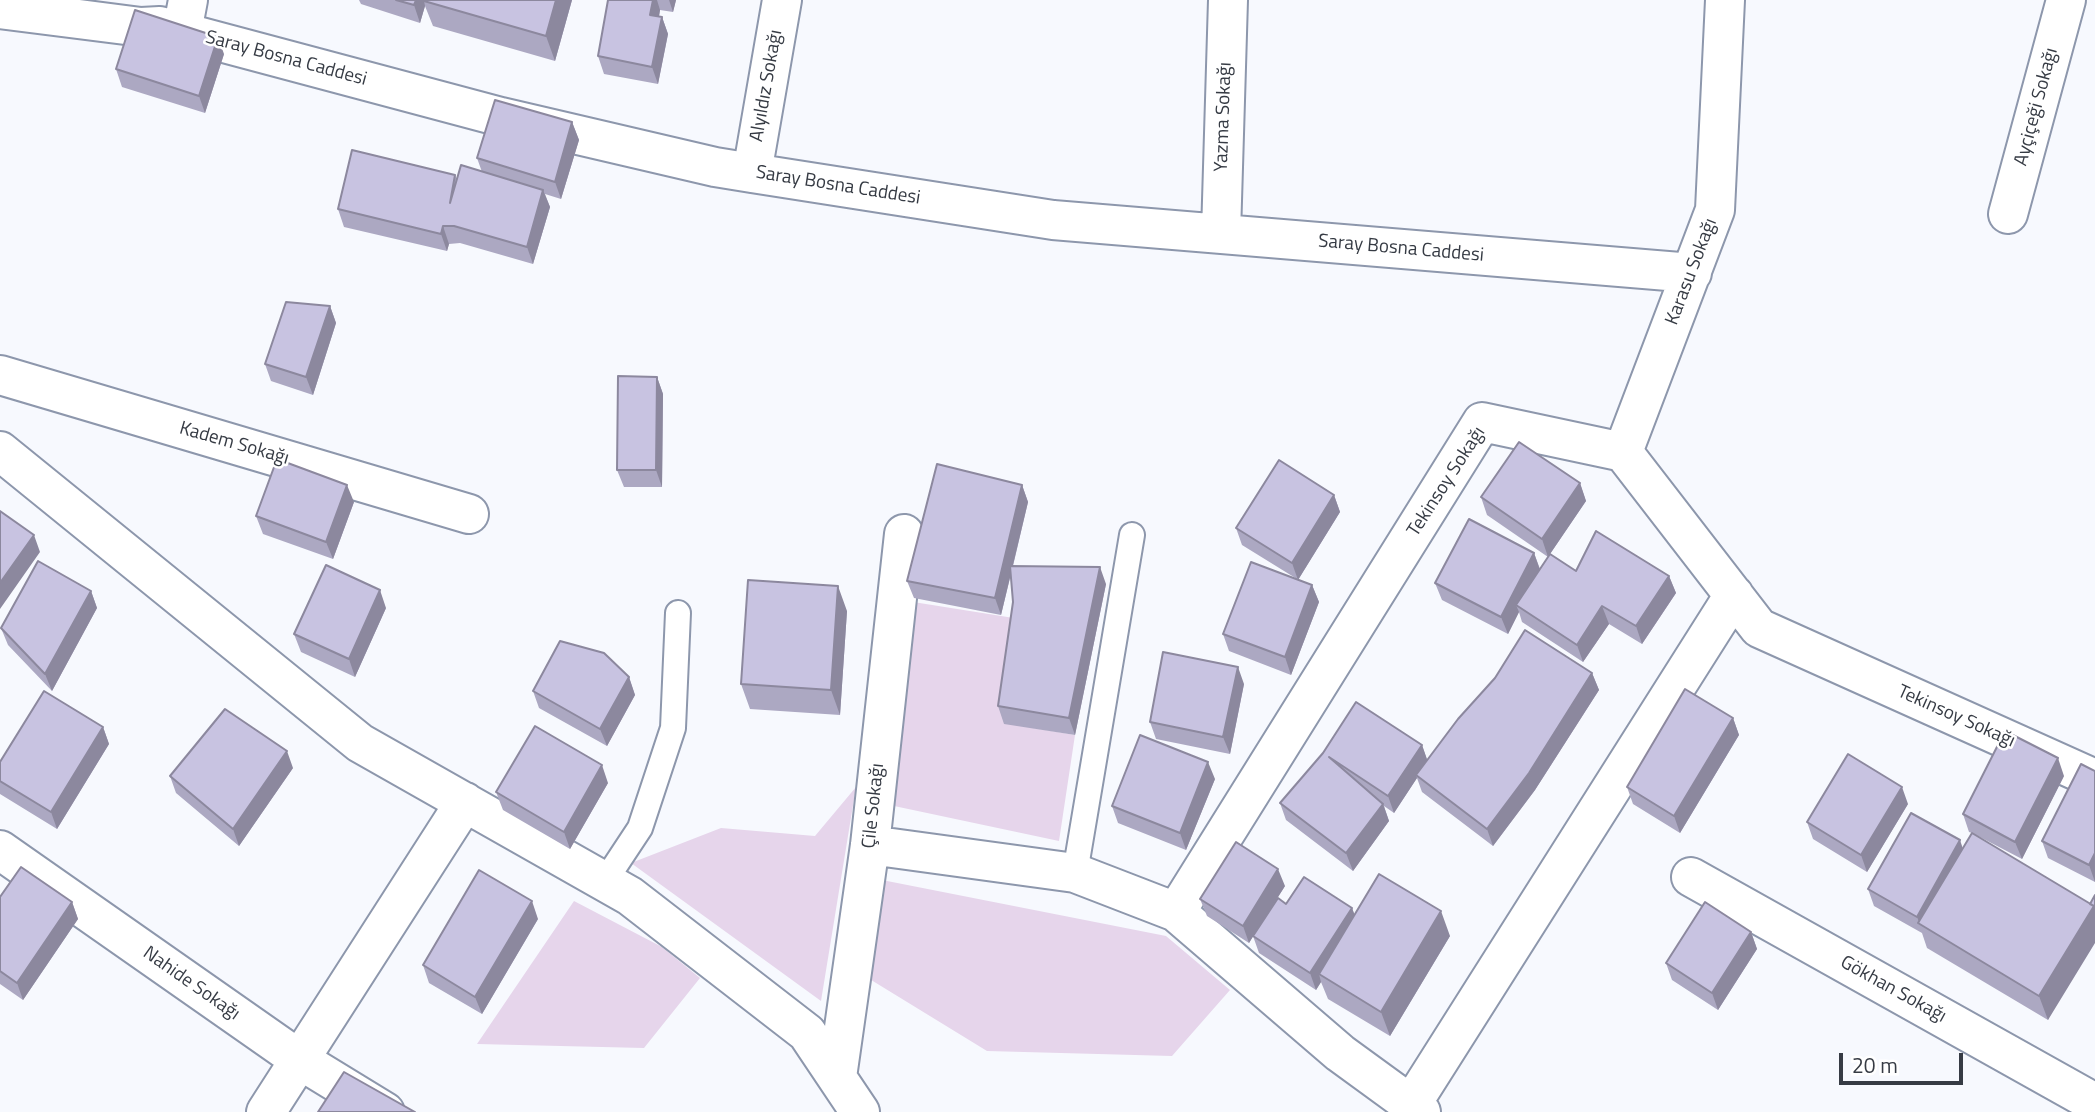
<!DOCTYPE html>
<meta charset="utf-8">
<style>
body{margin:0}
#map{position:relative;width:2095px;height:1112px;overflow:hidden;background:#f7f9fe;font-family:"Titillium Web",sans-serif}
canvas{display:block}
.scale{position:absolute;left:1839px;top:1053px;width:124px;height:32px;box-sizing:border-box;border:4px solid #363b44;border-top:0;padding-left:9px;font-size:21px;line-height:24px;white-space:nowrap;color:#363b44;-webkit-text-stroke:5px #fff;paint-order:stroke}
</style>
<div id="map">
<canvas width="2095" height="1112"></canvas>
<div class="scale">20 m</div>
</div>
<script>
const ctx = document.querySelector('canvas').getContext('2d');
ctx.lineJoin = 'round';
function paint(path, color) {
  ctx.fillStyle = color;
  ctx.fill(path, 'evenodd');
}
function strokePath(path, color, width, dash) {
  ctx.strokeStyle = color;
  ctx.lineWidth = width;
  ctx.lineCap = dash ? 'butt' : 'round';
  ctx.setLineDash(dash || []);
  ctx.stroke(path);
}
function write(font, color, halo, rows, align = 'center') {
  ctx.font = font + ' "Titillium Web",sans-serif';
  ctx.lineWidth = 5;
  ctx.setLineDash([]);
  ctx.textBaseline = 'middle';
  ctx.strokeStyle = halo;
  ctx.fillStyle = color;
  for (const [text, x, y, turn = 0] of rows) {
    ctx.save();
    ctx.translate(x, y);
    ctx.rotate((+turn || 0) * Math.PI / 180);
    ctx.textAlign = isNaN(turn) ? turn : align;
    if (halo) ctx.strokeText(text, 0, 0);
    ctx.fillText(text, 0, 0);
    ctx.restore();
  }
}
const green = new Path2D(`
 M907 601 1020 619 1004 723 1075 735 1059 841 880 803Z
 M856 787 821 1001 631 863 721 828 815 836Z
 M882 880 1166 936 1230 990 1172 1056 987 1051 863 975Z
 M574 901 662 947 700 978 644 1048 477 1044Z`);
const service = new Path2D(`
 M1075 873 1132 535
 M605 881 640 828 673 728 678 613`);
const minor = new Path2D(`
 M0 9 141 27 160 26 501 117 715 167 752 173 1053 220 1692 273
 M182 32 188 0
 M752 173 782 0
 M2008 214 2066 0
 M1221 234 1228 0
 M0 375 469 514
 M0 451 360 743 630 896 807 1033 860 1112
 M1623 452 1715 210 1725 0
 M870 845 1075 873 1176 912 1340 1053 1421 1112
 M0 850 300 1060 385 1112
 M1691 877 2095 1103
 M1176 912 1482 422 1623 452 1759 628 2095 779
 M837 1077 870 845 904 534
 M1411 1105 1734 595
 M266 1112 465 802`);
const wall = new Path2D(`
 M359 0H572L555 61 433 26 425 6 420 23 361 4Z
 M608 0H676L673 12 660 10 659 17H662L668 34 658 84 604 74 598 56Z
 M224 54 205 113 122 87 116 69Z
 M572 122 579 140 561 199 545 194 550 207 533 264 460 243 449 244 447 251 344 227 338 209 455 175 457 179 482 172 477 158Z
 M330 306 336 323 313 395 271 381 265 364Z
 M657 377 663 394 662 487H624L617 470Z
 M1580 483 1586 501 1550 554 1576 571 1669 576 1676 593 1642 644 1609 624 1583 662 1522 622 1519 612 1508 634 1442 600 1435 583 1534 553 1540 569 1548 557 1487 515 1481 497Z
 M1022 485 1028 502 1013 566 1106 584 1075 735 1004 724 998 706 1013 602 1011 574 1001 615 914 598 907 581Z
 M1334 495 1340 512 1298 580 1312 585 1319 602 1291 675 1229 651 1223 634 1297 579 1242 545 1236 528Z
 M354 502 333 559 263 534 256 516Z
 M91 591 97 608 52 691 8 645 1 628Z
 M386 608 355 677 301 652 294 634Z
 M847 611 840 715 750 709 741 684Z
 M1592 673 1599 690 1535 790 1493 846 1422 792 1417 778 1394 813 1384 806 1389 821 1353 871 1286 820 1280 803 1323 753 1422 745 1427 760Z
 M629 677 635 695 607 746 539 708 533 691Z
 M1244 684 1230 754 1156 739 1150 722Z
 M1733 718 1739 735 1680 833 1633 804 1627 787Z
 M103 727 109 744 57 829 0 794V762Z
 M293 768 239 846 176 793 170 776Z
 M2095 771V882L2048 858 2042 841Z
 M2064 776 2022 859 1976 835 2090 904 2048 1020 1927 948 1922 933 1874 906 1868 889 1963 848 1972 833 1969 832 1963 814Z
 M1215 779 1186 850 1118 823 1112 806Z
 M608 783 570 849 503 810 496 792Z
 M1908 804 1867 872 1813 839 1807 822Z
 M1285 886 1262 922 1286 904 1352 908 1354 914 1450 936 1390 1036 1328 999 1321 982 1316 990 1259 953 1253 936 1249 943 1207 916 1200 899Z
 M0 897 72 902 78 919 23 1000 0 984Z
 M538 919 482 1014 429 983 423 965Z
 M1751 932 1757 949 1718 1010 1672 980 1666 963Z`);
const shadedWall = new Path2D(`
 M416 0H427L424 1 425 6 420 23 414 5Z
 M556 0H572L555 61 546 36Z
 M653 0H657L660 10 656 32 650 15Z
 M669 0H676L673 12Z
 M662 17 668 34 658 84 652 67Z
 M218 37 224 54 205 113 199 96Z
 M572 122 579 140 561 199 555 182Z
 M543 190 550 207 533 264 527 247Z
 M443 226 449 244 447 251 441 234Z
 M330 306 336 323 313 395 306 377Z
 M657 377 663 394 662 487 656 470Z
 M1580 483 1586 501 1548 557 1542 539Z
 M347 485 354 502 333 559 326 542Z
 M1022 485 1028 502 1001 615 995 598Z
 M1334 495 1340 512 1298 580 1292 563Z
 M34 535 40 552 0 609V583Z
 M1534 553 1540 570 1516 605 1519 612 1508 634 1501 617Z
 M1100 567 1106 584 1075 735 1069 718Z
 M1669 576 1676 593 1642 644 1636 626Z
 M1312 585 1319 602 1291 675 1285 657Z
 M838 586 847 611 840 715 831 690Z
 M380 590 386 608 355 677 349 659Z
 M91 591 97 608 52 691 45 674Z
 M1602 606 1609 624 1583 662 1577 645Z
 M1238 667 1244 684 1230 754 1223 737Z
 M1592 673 1599 690 1535 790 1493 846 1487 829Z
 M629 677 635 695 607 746 600 729Z
 M1733 718 1739 735 1680 833 1674 816Z
 M103 727 109 744 57 829 51 812Z
 M1422 745 1428 762 1416 775 1417 778 1394 813 1388 796Z
 M287 751 293 768 239 846 233 829Z
 M2058 758 2064 776 2022 859 2015 842Z
 M1208 762 1215 779 1186 850 1180 833Z
 M602 765 608 783 570 849 564 832Z
 M1902 787 1908 804 1867 872 1861 855Z
 M1383 804 1389 821 1353 871 1346 853Z
 M1960 840 1966 858 1920 924 1917 917Z
 M2095 853V882L2089 865Z
 M1278 869 1285 886 1249 943 1243 926Z
 M532 901 538 919 482 1014 475 997Z
 M72 902 78 919 23 1000 17 983Z
 M2094 906 2095 909V943L2048 1020 2039 996Z
 M1352 908 1359 926 1319 974 1321 982 1316 990 1310 973Z
 M1441 911 1450 936 1390 1036 1381 1012Z
 M1751 932 1757 949 1718 1010 1712 993Z`);
const building = new Path2D(`
 M396 0H416L414 5Z
 M424 0H556L546 36 424 1Z
 M608 0H653L650 15 662 17 652 67 598 56Z
 M135 10 218 37 199 96 116 69Z
 M495 100 572 122 555 182 477 158Z
 M352 150 455 175 450 203 461 165 543 190 527 247 454 226H443L441 234 338 209Z
 M286 302 330 306 306 377 265 364Z
 M618 376 657 377 656 470H617Z
 M1519 442 1580 483 1542 539 1481 497Z
 M277 459 347 485 326 542 256 516Z
 M1279 460 1334 495 1292 563 1236 528Z
 M937 464 1022 485 995 598 907 581Z
 M0 511 34 535 0 583Z
 M1469 519 1534 553 1501 617 1435 583Z
 M1596 531 1669 576 1636 626 1602 606 1577 645 1516 605 1550 554 1576 571Z
 M38 561 91 591 45 674 1 628Z
 M1251 562 1312 585 1285 657 1223 634Z
 M326 565 380 590 349 659 294 634Z
 M1010 566 1100 567 1069 718 998 706 1013 602Z
 M748 580 838 586 831 690 741 684Z
 M1525 630 1592 673 1529 773 1487 829 1416 775 1458 719 1495 678Z
 M560 641 604 653 629 677 600 729 533 691Z
 M1163 652 1238 667 1223 737 1150 722Z
 M1685 689 1733 718 1674 816 1627 787Z
 M44 691 103 727 51 812 0 781V762Z
 M1356 702 1422 745 1388 796 1329 757 1383 804 1346 853 1280 803 1323 753Z
 M225 709 287 751 233 829 170 776Z
 M535 726 602 765 564 832 496 792Z
 M2005 731 2058 758 2015 842 1963 814Z
 M1140 735 1208 762 1180 833 1112 806Z
 M1848 754 1902 787 1861 855 1807 822Z
 M2081 764 2095 771V853L2089 865 2042 841Z
 M1911 813 1960 840 1917 917 1868 889Z
 M1972 833 2094 906 2039 996 1918 923Z
 M1236 842 1278 869 1243 926 1200 899Z
 M21 867 72 902 17 983 0 971V897Z
 M479 870 532 901 475 997 423 965Z
 M1379 874 1441 911 1381 1012 1319 974Z
 M1304 877 1352 908 1310 973 1253 936 1278 898 1286 904Z
 M2095 895V909L2094 906 2090 904Z
 M1705 902 1751 932 1712 993 1666 963Z
 M344 1072 415 1112H318Z`);
const streetNames = [
 ["Saray Bosna Caddesi",286,59,15],
 ["Alyıldız Sokağı",767,86,-80],
 ["Ayçiçeği Sokağı",2037,107,-75],
 ["Yazma Sokağı",1224,117,-88],
 ["Saray Bosna Caddesi",838,186,9],
 ["Saray Bosna Caddesi",1401,249,5],
 ["Karasu Sokağı",1692,272,-69],
 ["Kadem Sokağı",234,444,16],
 ["Tekinsoy Sokağı",1447,482,-57],
 ["Tekinsoy Sokağı",1956,717,24],
 ["Çile Sokağı",874,806,-84],
 ["Nahide Sokağı",191,984,35],
 ["Gökhan Sokağı",1893,990,29]
];
paint(green, '#e6d5eb');
strokePath(service, '#8d97ac', 28);
strokePath(minor, '#8d97ac', 42);
strokePath(service, '#fff', 24);
strokePath(minor, '#fff', 38);
paint(wall, '#aca8c2');
paint(shadedWall, '#8c889e');
paint(building, '#c8c3e1');
strokePath(building, '#8c889e', 2);
write('19px', '#363b44', '#fff', streetNames);
</script>
